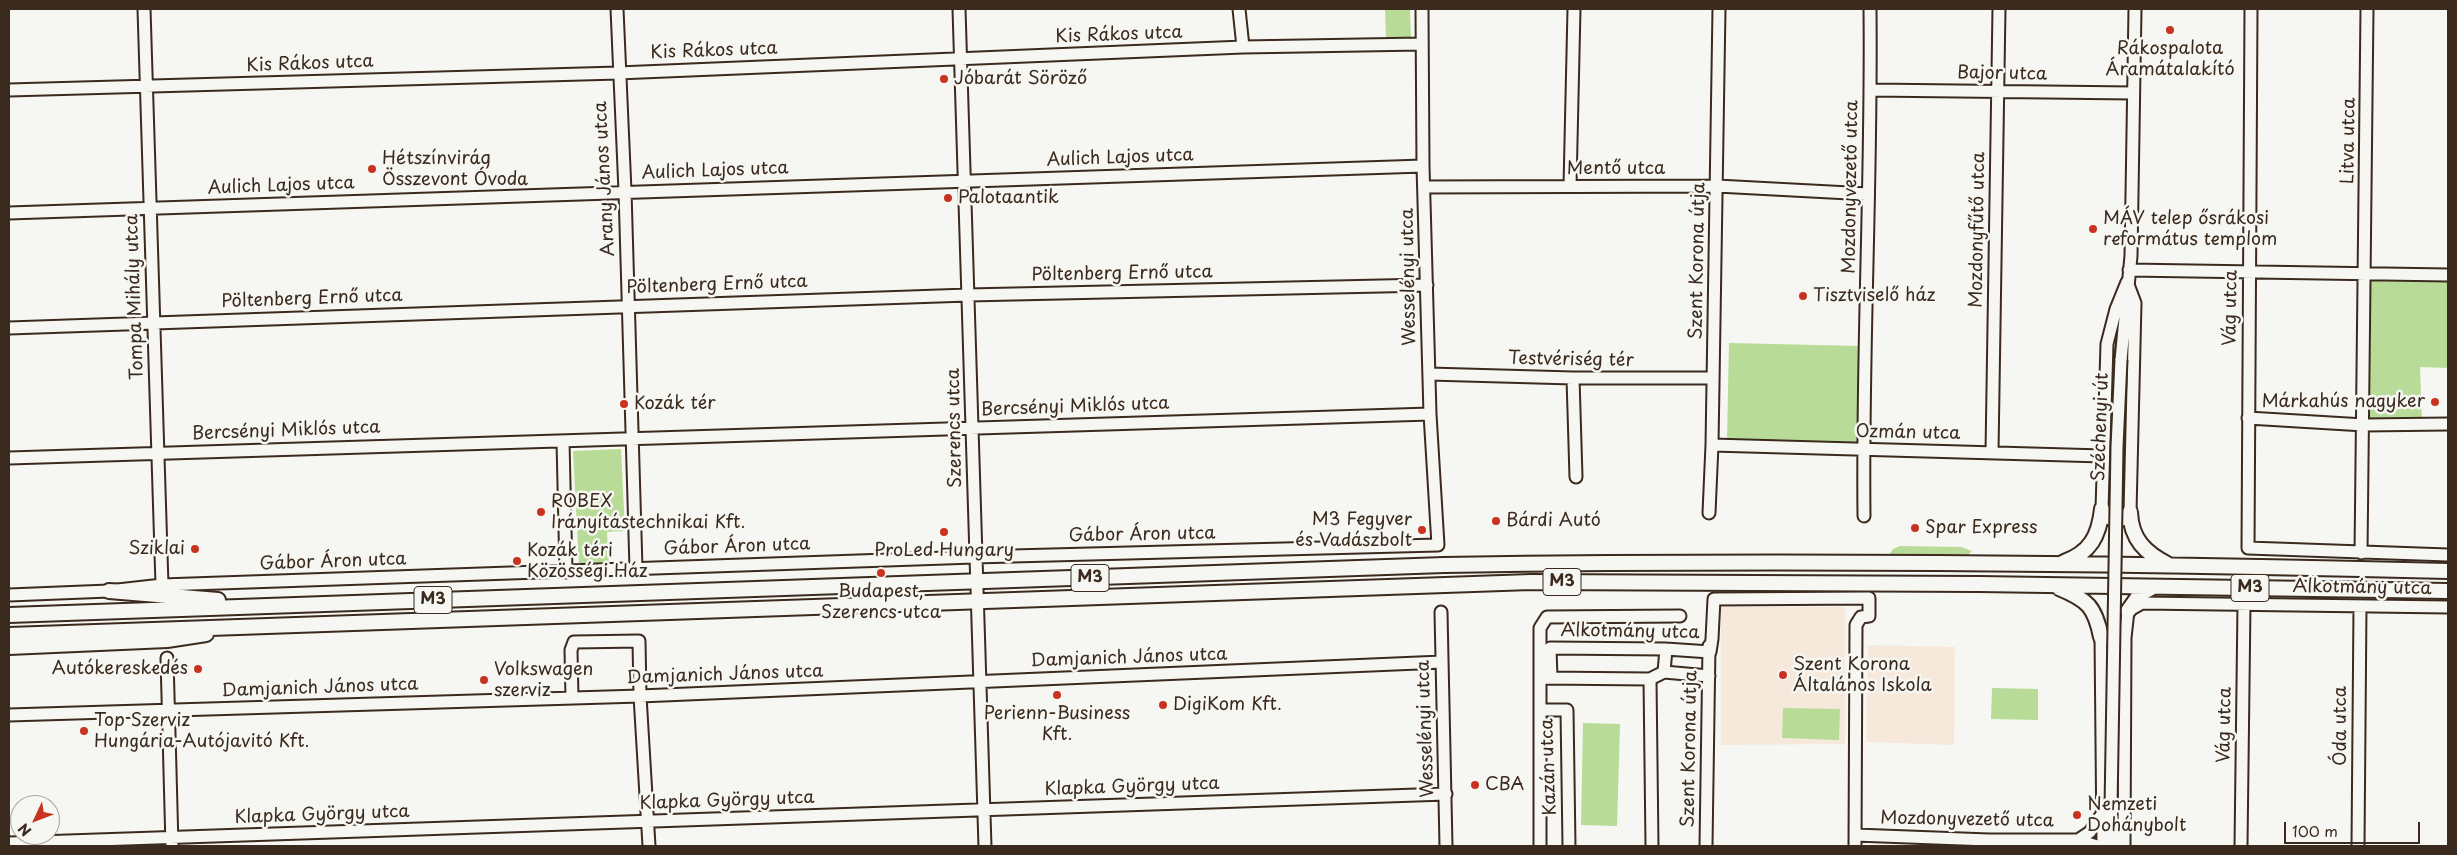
<!DOCTYPE html>
<meta charset="utf-8">
<style>
body{margin:0}
#map{position:relative;width:2457px;height:855px;overflow:hidden;background:#f6f6f2;font-family:"Playpen Sans",sans-serif}
canvas{display:block}
.frame{position:absolute;inset:0;border:10px solid #3b2a1e;pointer-events:none}
.north{position:absolute;left:10px;top:795px;width:50px;height:50px;box-sizing:border-box;background:#f6f6f2;border:1px solid #aba49d;border-radius:50%;rotate:227deg;font-size:14px;font-weight:700;line-height:20px;text-align:center;color:#3b2a1e}
.north::after{content:'';display:block;margin:auto;width:18px;height:22px;background:#c8321e;clip-path:polygon(50% 0,100% 100%,50% 72%,0 100%)}
.scale{position:absolute;left:2284px;top:822px;width:136px;height:22px;box-sizing:border-box;border:2px solid #3b2a1e;border-top:0;padding-left:6px;font-size:15px;line-height:18px;white-space:nowrap;color:#3b2a1e;-webkit-text-stroke:4px #f6f6f2;paint-order:stroke}
</style>
<div id="map">
<canvas width="2457" height="855"></canvas>
<div class="frame"></div>
<div class="north">N</div>
<div class="scale">100 m</div>
</div>
<script>
const ctx = document.querySelector('canvas').getContext('2d');
ctx.lineJoin = 'round';
function paint(path, color) {
  ctx.fillStyle = color;
  ctx.fill(path, 'evenodd');
}
function strokePath(path, color, width, dash) {
  ctx.strokeStyle = color;
  ctx.lineWidth = width;
  ctx.lineCap = dash ? 'butt' : 'round';
  ctx.setLineDash(dash || []);
  ctx.stroke(path);
}
function write(font, color, halo, rows, align = 'center') {
  ctx.font = font + ' "Playpen Sans",sans-serif';
  ctx.lineWidth = 5;
  ctx.setLineDash([]);
  ctx.textBaseline = 'middle';
  ctx.strokeStyle = halo;
  ctx.fillStyle = color;
  for (const [text, x, y, turn = 0] of rows) {
    ctx.save();
    ctx.translate(x, y);
    ctx.rotate((+turn || 0) * Math.PI / 180);
    ctx.textAlign = isNaN(turn) ? turn : align;
    if (halo) ctx.strokeText(text, 0, 0);
    ctx.fillText(text, 0, 0);
    ctx.restore();
  }
}
const built = new Path2D(`
 M1721 607H1845V744L1721 745Z
 M1868 645 1955 647 1954 745 1866 742Z`);
const green = new Path2D(`
 M1385 9H1410L1411 38 1386 39Z
 M2367 277 2448 278V368L2420 367 2422 422 2368 421Z
 M1729 343 1861 346 1859 443 1727 440Z
 M621 449 625 531 607 532 609 566 579 567 573 451Z
 M1900 546 1961 547 1972 551 1968 555H1889L1893 549Z
 M1992 688 2038 689V720L1991 719Z
 M1783 708 1840 709 1839 740 1782 738Z
 M1583 723 1620 724 1617 826 1581 825Z`);
const minor = new Path2D(`
 M144 9 162 585
 M617 9 625 191 636 568
 M959 9 985 846
 M1239 9 1243 47
 M2251 9 2248 548 2448 555
 M9 90 618 73 1243 47 1421 44
 M1871 90 2133 93
 M1570 186 1574 9
 M1424 187 1717 186 1868 194
 M9 213 1423 166
 M2129 270 2448 275
 M2127 282 2135 303 2130 512 2122 520 2115 522 2108 518 2102 509 2107 344 2116 309Z
 M9 328 968 295 1427 285
 M2121 360 2131 256 2135 9
 M1429 374 1573 378H1713
 M1573 378 1576 477
 M2248 418 2364 425 2448 424
 M563 441 566 572
 M1712 445 2103 456
 M1992 452 1999 9
 M9 458 1430 414
 M1709 513 1712 445 1719 9
 M1864 516C1862 347 1872 178 1870 9
 M2361 553 2367 9
 M9 595 109 591 162 585 974 557 1438 545 1430 414 1423 166 1422 9
 M1441 612 1446 846
 M1710 652 1712 639 1714 599 1869 598V616L1861 617 1856 625 1855 846
 M167 658 172 846
 M1664 672 1666 649
 M1544 678 1650 679 1664 672 1709 676
 M1551 678 1550 648 1666 649 1710 652
 M1650 679 1652 846
 M572 698 571 650 574 642 639 641 640 696 649 846
 M1540 710H1567L1569 846
 M9 715 640 696 1442 662
 M2111 807 2114 846
 M1855 835 1989 840H2078L2097 846
 M2078 840 2090 832 2102 814
 M9 843 1446 794
 M1540 846V628L1547 617 1680 616
 M1706 846 1709 646
 M2103 846 2101 637 2123 638
 M2124 846 2125 638 2128 611 2142 603 2448 607
 M2241 846 2244 604
 M2358 846 2360 606`);
const major = new Path2D(`
 M2130 512C2131 539 2145 553 2169 565
 M2064 562C2090 553 2099 536 2102 509
 M2059 588C2088 600 2095 607 2101 637
 M109 591 218 600
 M2128 611 2140 594 2153 587
 M9 615 1444 565C1779 560 2113 563 2448 571
 M9 635 1531 582 1979 584 2448 591
 M9 647 167 640 206 634`);
const minorBridge = new Path2D(`
 M2111 807 2117 447 2121 360`);
const markers = [
 [2170,30,5,"#c8321e"],
 [944,79,5,"#c8321e"],
 [372,169,5,"#c8321e"],
 [948,198,5,"#c8321e"],
 [2093,229,5,"#c8321e"],
 [1803,296,5,"#c8321e"],
 [2435,402,5,"#c8321e"],
 [624,404,5,"#c8321e"],
 [541,512,5,"#c8321e"],
 [1496,521,5,"#c8321e"],
 [1915,528,5,"#c8321e"],
 [1422,530,5,"#c8321e"],
 [944,532,5,"#c8321e"],
 [195,549,5,"#c8321e"],
 [517,561,5,"#c8321e"],
 [881,573,5,"#c8321e"],
 [198,669,5,"#c8321e"],
 [1783,675,5,"#c8321e"],
 [484,680,5,"#c8321e"],
 [1057,695,5,"#c8321e"],
 [1163,705,5,"#c8321e"],
 [84,731,5,"#c8321e"],
 [1475,785,5,"#c8321e"],
 [2077,815,5,"#c8321e"]
];
const shields = [
 [1090,578,38],
 [1562,582,38],
 [2250,588,38],
 [433,600,38]
];
const shieldNames = [
 ["M3",1090,578],
 ["M3",1562,582],
 ["M3",2250,588],
 ["M3",433,600]
];
const streetNames = [
 ["Kis Rákos utca",1119,35,-2],
 ["Kis Rákos utca",714,51,-2],
 ["Kis Rákos utca",310,64,-2],
 ["Bajor utca",2002,74,1],
 ["Litva utca",2349,141,-89],
 ["Aulich Lajos utca",1120,158,-2],
 ["Mentő utca",1616,169],
 ["Aulich Lajos utca",715,171,-2],
 ["Arany János utca",605,179,-93],
 ["Aulich Lajos utca",281,186,-2],
 ["Mozdonyvezető utca",1851,187,-89],
 ["Mozdonyfűtő utca",1978,230,-89],
 ["Szent Korona útja",1698,261,-89],
 ["Pöltenberg Ernő utca",1122,274,-1],
 ["Wesselényi utca",1409,277,-91],
 ["Pöltenberg Ernő utca",717,285,-2],
 ["Tompa Mihály utca",135,297,-92],
 ["Pöltenberg Ernő utca",312,299,-2],
 ["Vág utca",2231,308,-89],
 ["Testvériség tér",1571,360,1],
 ["Bercsényi Miklós utca",1075,407,-2],
 ["Széchenyi út",2101,427,-88],
 ["Szerencs utca",955,428,-91],
 ["Bercsényi Miklós utca",286,431,-2],
 ["Ozmán utca",1908,433,1],
 ["Gábor Áron utca",1142,535,-1],
 ["Gábor Áron utca",737,547,-2],
 ["Gábor Áron utca",333,562,-2],
 ["Alkotmány utca",2362,588,1],
 ["Alkotmány utca",1630,632,1],
 ["Damjanich János utca",1129,658,-2],
 ["Damjanich János utca",725,675,-2],
 ["Damjanich János utca",320,688,-2],
 ["Vág utca",2225,725,-89],
 ["Óda utca",2341,726,-90],
 ["Wesselényi utca",1426,729,-92],
 ["Szent Korona útja",1690,749,-89],
 ["Kazán utca",1549,767,-92],
 ["Klapka György utca",1132,787,-2],
 ["Klapka György utca",727,801,-2],
 ["Klapka György utca",322,815,-2],
 ["Mozdonyvezető utca",1967,820,1]
];
const poiNames = [
 ["Rákospalota",2170,49,"center"],
 ["Áramátalakító",2170,70,"center"],
 ["Jóbarát Söröző",954,79],
 ["Hétszínvirág",382,159],
 ["Összevont Óvoda",382,180],
 ["Palotaantik",958,198],
 ["MÁV telep ősrákosi",2103,219],
 ["református templom",2103,240],
 ["Tisztviselő ház",1813,296],
 ["Márkahús nagyker",2425,402,"right"],
 ["Kozák tér",634,404],
 ["ROBEX",551,502],
 ["Irányítástechnikai Kft.",551,523],
 ["M3 Fegyver",1412,520,"right"],
 ["és Vadászbolt",1412,541,"right"],
 ["Bárdi Autó",1506,521],
 ["Spar Express",1925,528],
 ["Sziklai",185,549,"right"],
 ["Kozák téri",527,551],
 ["Közösségi Ház",527,572],
 ["ProLed Hungary",944,551,"center"],
 ["Budapest,",881,592,"center"],
 ["Szerencs utca",881,613,"center"],
 ["Szent Korona",1793,665],
 ["Általános Iskola",1793,686],
 ["Autókereskedés",188,669,"right"],
 ["Volkswagen",494,670],
 ["szerviz",494,691],
 ["DigiKom Kft.",1173,705],
 ["Perienn-Business",1057,714,"center"],
 ["Kft.",1057,735,"center"],
 ["Top Szerviz",94,721],
 ["Hungária-Autójavitó Kft.",94,742],
 ["CBA",1485,785],
 ["Nemzeti",2087,805],
 ["Dohánybolt",2087,826]
];
paint(built, '#f6e9db');
paint(green, '#b8dc97');
strokePath(minor, '#3b2a1e', 15);
strokePath(major, '#3b2a1e', 18);
strokePath(minor, '#f6f6f2', 11);
strokePath(major, '#f6f6f2', 14);
strokePath(minorBridge, '#3b2a1e', 15, []);
strokePath(minorBridge, '#f6f6f2', 11);
for (const [x, y, r, color] of markers) {
  const dot = new Path2D();
  dot.arc(x, y, r, 0, 2 * Math.PI);
  ctx.fillStyle = color;
  ctx.fill(dot);
  strokePath(dot, '#f6f6f2', 2);
}
for (const [x, y, w] of shields) {
  const box = new Path2D();
  box.roundRect(x - w / 2, y - 13.5, w, 27, 4);
  ctx.fillStyle = '#f6f6f2';
  ctx.fill(box);
  strokePath(box, '#3b2a1e', 1);
}
write('bold 16px', '#3b2a1e', null, shieldNames);
write('18px', '#3b2a1e', '#f6f6f2', streetNames);
write('18px', '#3b2a1e', '#f6f6f2', poiNames, 'left');
</script>
